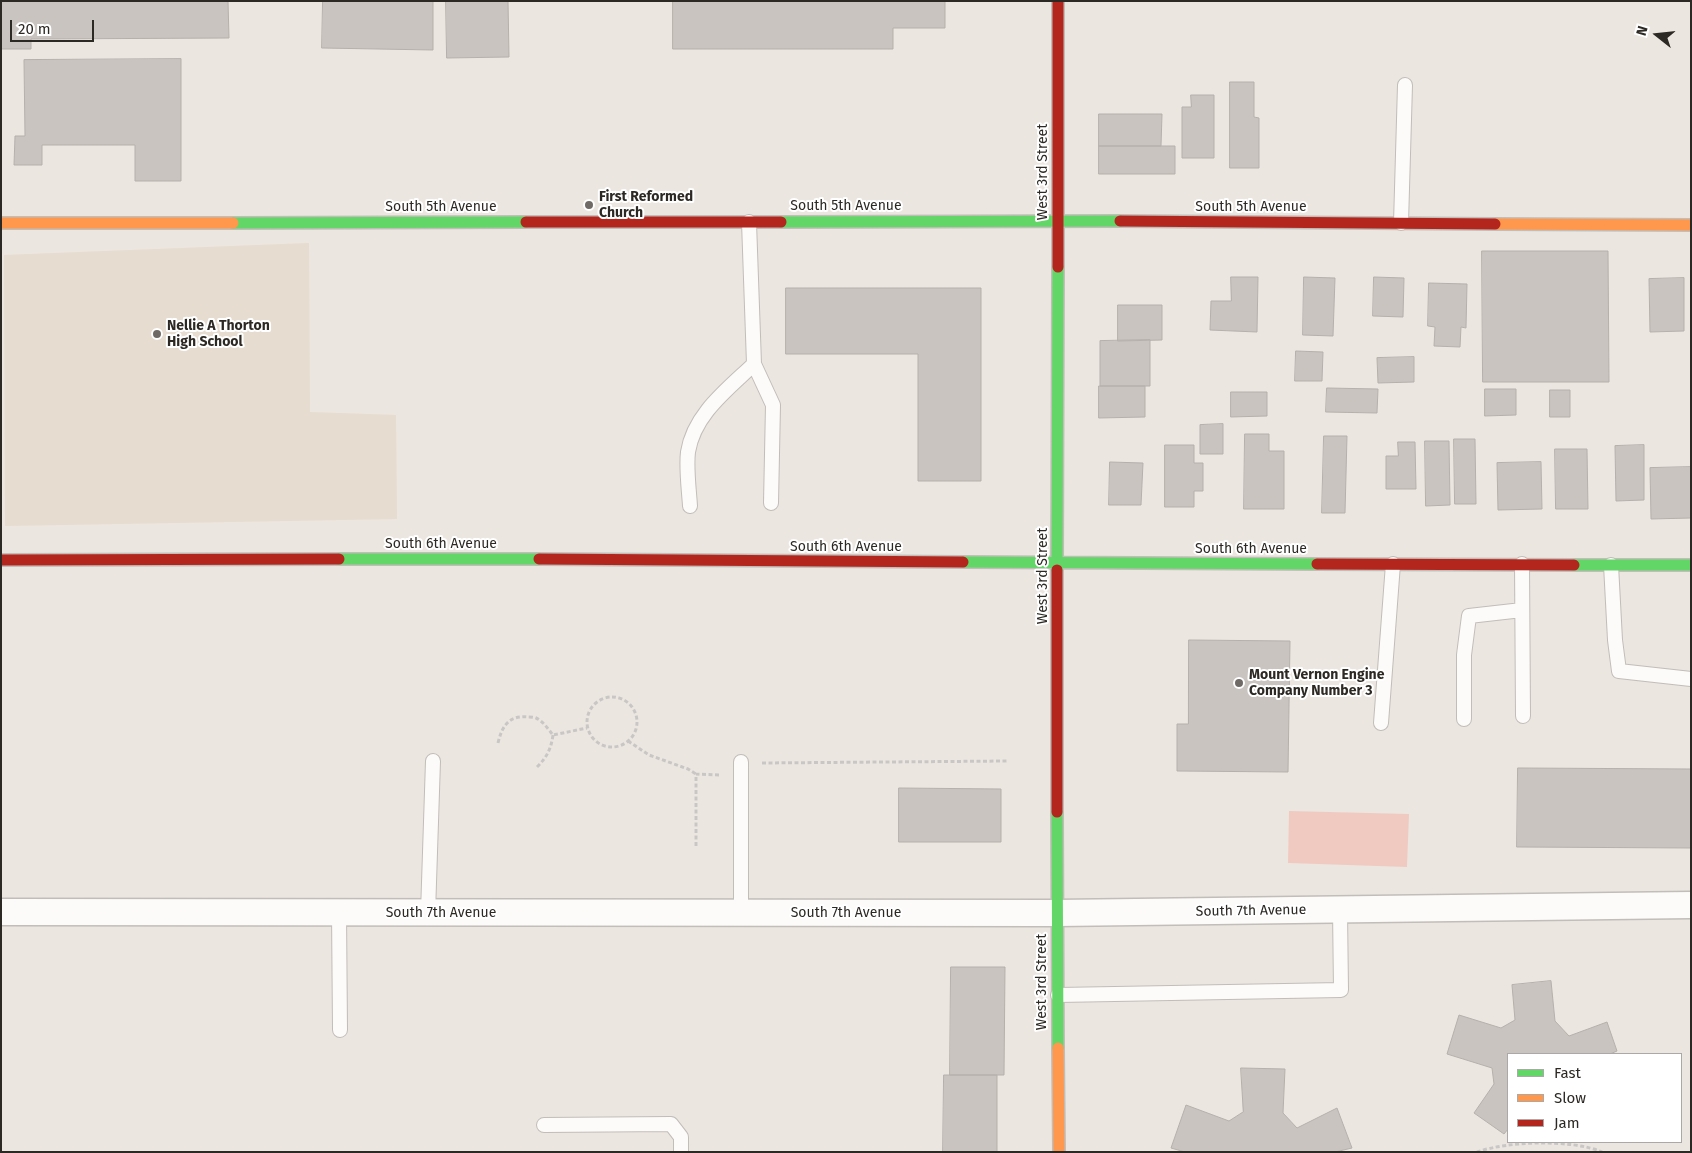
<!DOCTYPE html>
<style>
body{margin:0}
#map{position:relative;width:1692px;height:1153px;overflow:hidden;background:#ece6e0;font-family:"Fira Sans",sans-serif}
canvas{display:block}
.frame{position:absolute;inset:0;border:2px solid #2c2823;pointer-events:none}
.legend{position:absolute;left:1507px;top:1053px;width:175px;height:90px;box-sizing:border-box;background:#fff;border:1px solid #aba9a7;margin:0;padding:6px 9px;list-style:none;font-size:15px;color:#2c2823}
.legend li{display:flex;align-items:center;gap:10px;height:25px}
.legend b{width:25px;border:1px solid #aba9a7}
.north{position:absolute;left:1632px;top:10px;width:50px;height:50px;-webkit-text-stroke:4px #fff;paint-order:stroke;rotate:286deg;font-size:14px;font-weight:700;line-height:20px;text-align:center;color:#2c2823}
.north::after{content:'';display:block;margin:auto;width:18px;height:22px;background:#2c2823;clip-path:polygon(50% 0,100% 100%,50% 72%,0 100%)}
.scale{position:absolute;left:10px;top:20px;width:84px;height:22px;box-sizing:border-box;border:2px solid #2c2823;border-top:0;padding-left:6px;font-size:15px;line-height:18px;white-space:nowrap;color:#2c2823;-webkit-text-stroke:4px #fff;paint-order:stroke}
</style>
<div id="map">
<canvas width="1692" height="1153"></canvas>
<div class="frame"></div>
<ul class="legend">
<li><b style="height:6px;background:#63d668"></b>Fast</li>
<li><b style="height:6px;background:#ff974d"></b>Slow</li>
<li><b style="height:6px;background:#b3261e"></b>Jam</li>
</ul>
<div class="north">N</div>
<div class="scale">20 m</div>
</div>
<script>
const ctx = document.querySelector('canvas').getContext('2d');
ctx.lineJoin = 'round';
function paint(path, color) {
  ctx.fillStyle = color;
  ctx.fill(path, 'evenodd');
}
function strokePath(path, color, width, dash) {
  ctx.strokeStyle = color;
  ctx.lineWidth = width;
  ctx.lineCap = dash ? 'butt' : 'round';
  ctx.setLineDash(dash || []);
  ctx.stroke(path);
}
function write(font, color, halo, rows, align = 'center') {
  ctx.font = font + ' "Fira Sans",sans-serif';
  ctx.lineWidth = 4;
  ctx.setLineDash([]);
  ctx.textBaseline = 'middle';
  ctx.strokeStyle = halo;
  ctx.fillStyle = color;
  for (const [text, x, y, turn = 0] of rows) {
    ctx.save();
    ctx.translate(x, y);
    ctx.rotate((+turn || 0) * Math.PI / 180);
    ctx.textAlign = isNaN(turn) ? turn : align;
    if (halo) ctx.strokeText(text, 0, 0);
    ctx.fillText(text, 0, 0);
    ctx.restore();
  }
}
const built = new Path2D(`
 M309 243 310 412 396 415 397 519 5 526 4 255Z`);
const green = new Path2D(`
 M1289 811 1409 814 1407 867 1288 863Z`);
const building = new Path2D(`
 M1 1H228L229 38 31 39V49H1Z
 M323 1H433V50L322 48Z
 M446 1H508L509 57 447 58Z
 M673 1H945V28H893V49H673Z
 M181 59V181H135V145H42V165H14L15 136H25L24 60Z
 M1230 82H1254V117L1259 118V168H1230Z
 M1191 95H1214V158H1182V107H1191Z
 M1099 114H1162L1161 146H1099Z
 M1099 146H1175V174H1099Z
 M1482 251H1608L1609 382H1483Z
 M1231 277H1258L1257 332 1210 330 1211 301H1231Z
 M1304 277 1335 278 1333 336 1303 335Z
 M1374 277 1404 278 1403 317 1373 316Z
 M1684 278V331L1650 332 1649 279Z
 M1429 283 1467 284 1466 328 1461 327 1460 347 1434 346 1435 327 1428 326Z
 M786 288H981V481H918V354H786Z
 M1118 305H1162V340L1118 341Z
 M1150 340V386H1100V341Z
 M1296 351 1323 352 1322 381H1295Z
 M1414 357V382L1378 383 1377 358Z
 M1099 386H1145V417L1099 418Z
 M1327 388 1378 389 1377 413 1326 412Z
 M1485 389H1516V415L1485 416Z
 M1550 390H1570V417H1550Z
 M1231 392H1267V416L1231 417Z
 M1223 424V454H1200V425Z
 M1245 434H1269V451H1284V509H1244Z
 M1324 436H1347L1345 513H1322Z
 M1454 439H1475L1476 504H1455Z
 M1425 441H1449L1450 505 1426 506Z
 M1398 442H1415L1416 489H1386V456H1398Z
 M1165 445H1194V463H1203V491H1194V507H1165Z
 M1644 445V500L1616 501 1615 446Z
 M1555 449H1587L1588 509H1556Z
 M1110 462 1143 463 1141 505H1109Z
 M1541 462 1542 509 1498 510 1497 463Z
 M1691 467V518L1651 519 1650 468Z
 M1189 640 1290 641 1288 772 1177 771V724H1188Z
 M1518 768 1691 769V848L1517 847Z
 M899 788 1001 789V842H899Z
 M951 967H1005L1004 1075H950Z
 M1551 981 1555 1021 1569 1036 1607 1022 1617 1051 1610 1054H1508V1129L1504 1134 1474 1113 1494 1084 1492 1068 1447 1054 1459 1015 1501 1028 1515 1020 1512 985Z
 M1241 1068 1285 1069 1283 1113 1297 1128 1337 1108 1352 1148 1335 1152H1185L1171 1148 1186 1105 1229 1121 1243 1112Z
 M944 1075H997V1152H943Z`);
const path = new Path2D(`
 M587 722a25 25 0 1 1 50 0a25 25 0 1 1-50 0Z
 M628 741 649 755 688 769 696 774
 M498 743C502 726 509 715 528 717 529 717 535 717 536 718 543 721 548 729 553 735L587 728
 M762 763 1008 761
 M537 767C547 757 551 749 553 735
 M696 846V774L721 775
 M1477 1152C1508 1141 1572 1139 1602 1152`);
const lane = new Path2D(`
 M749 222 754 364 773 405 771 503
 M1401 223 1405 85
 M690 506C689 490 686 468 688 452 694 414 728 389 754 364
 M1522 564 1523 716
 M1611 565 1615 640 1619 671 1691 679
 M1464 719V655L1469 616 1522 610
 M1381 723 1393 564
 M741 762V913
 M339 912 340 1030
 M428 913 433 761
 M1058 995 1341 990 1340 910
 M544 1125 671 1124 681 1137V1152`);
const street = new Path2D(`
 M1 912 1057 913 1691 905`);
const fast = new Path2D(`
 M781 222 1120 221
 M233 223 526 222
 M339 559H539
 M963 562 1317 564
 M1574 565H1691
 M1057 570 1058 267
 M1057 812 1058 1048`);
const slow = new Path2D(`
 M1 223H233
 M1495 224 1691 225
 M1058 1048 1059 1152`);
const jam = new Path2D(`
 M1120 221 1495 224
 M526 222H781
 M1058 267V1
 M539 559 963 562
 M1 560 339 559
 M1317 564 1574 565
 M1057 812V570`);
const markers = [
 [589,205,5,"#6f6a65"],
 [157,334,5,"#6f6a65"],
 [1239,683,5,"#6f6a65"]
];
const streetNames = [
 ["West 3rd Street",1043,172,-90],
 ["South 5th Avenue",846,206],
 ["South 5th Avenue",441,207],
 ["South 5th Avenue",1251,207],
 ["South 6th Avenue",441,544],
 ["South 6th Avenue",846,547],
 ["South 6th Avenue",1251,549],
 ["West 3rd Street",1043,576,-90],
 ["South 7th Avenue",1251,911,-1],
 ["South 7th Avenue",441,913],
 ["South 7th Avenue",846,913],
 ["West 3rd Street",1042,982,-90]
];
const poiNames = [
 ["First Reformed",599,197],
 ["Church",599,213],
 ["Nellie A Thorton",167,326],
 ["High School",167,342],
 ["Mount Vernon Engine",1249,675],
 ["Company Number 3",1249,691]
];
paint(built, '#e6dccf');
paint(green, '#f0cac1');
paint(building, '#c9c4c0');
strokePath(building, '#b5b0ac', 1);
strokePath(lane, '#c1bdb8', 16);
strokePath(street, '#c1bdb8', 29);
strokePath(fast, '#c1bdb8', 14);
strokePath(slow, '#c1bdb8', 14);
strokePath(jam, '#c1bdb8', 14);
strokePath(path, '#c9c7c5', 3, [4, 2.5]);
strokePath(lane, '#fcfbfa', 14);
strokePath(street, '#fcfbfa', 26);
strokePath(fast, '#63d668', 11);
strokePath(slow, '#ff974d', 11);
strokePath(jam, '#b3261e', 11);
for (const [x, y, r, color] of markers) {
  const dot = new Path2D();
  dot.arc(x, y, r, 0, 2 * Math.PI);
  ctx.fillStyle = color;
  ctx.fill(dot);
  strokePath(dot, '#fff', 2);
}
write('14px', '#2c2823', '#fff', streetNames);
write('bold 14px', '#2c2823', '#fff', poiNames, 'left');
</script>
